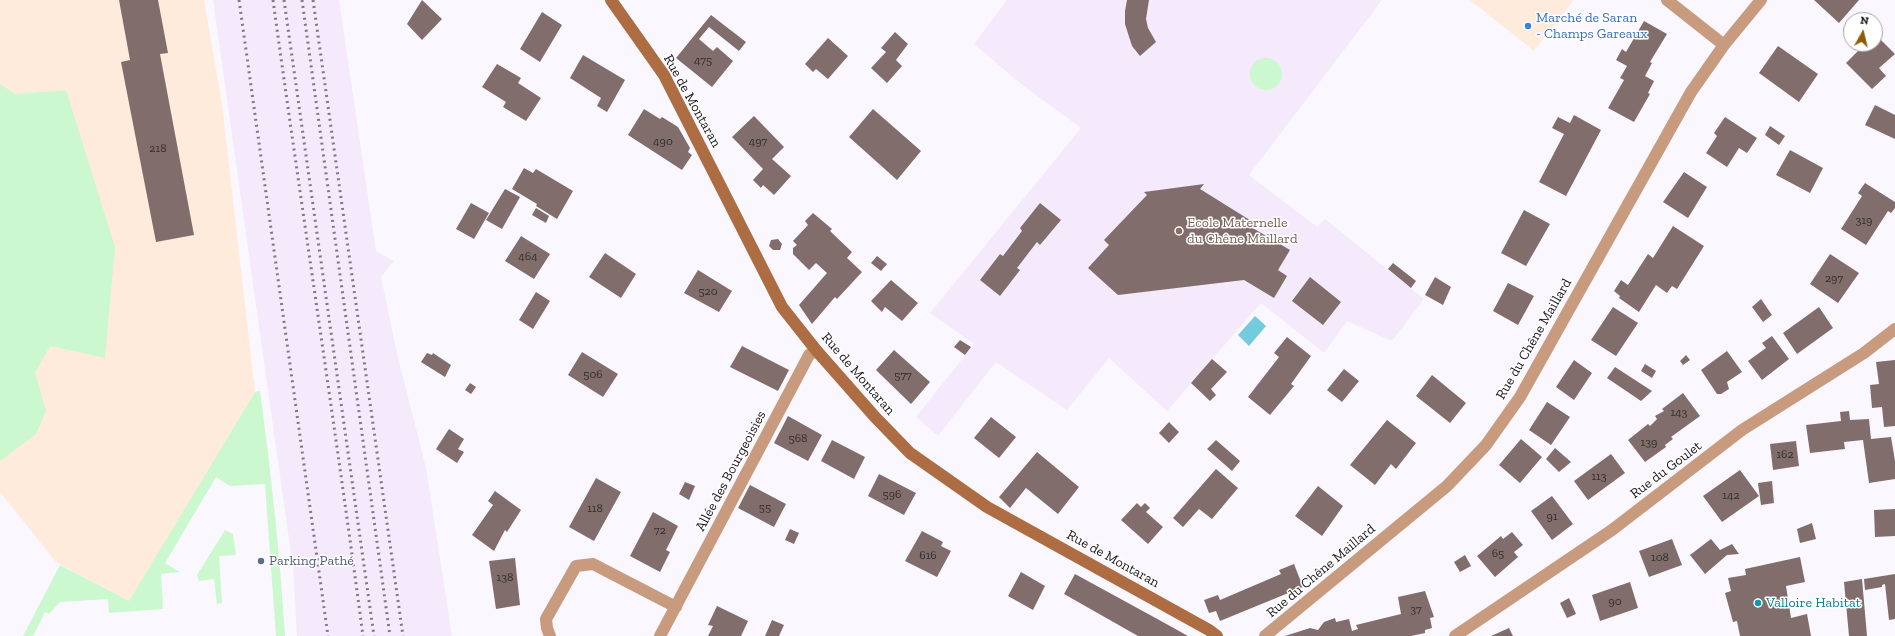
<!DOCTYPE html>
<meta charset="utf-8">
<style>
body{margin:0}
#map{position:relative;width:1895px;height:636px;overflow:hidden;background:#fbf7fe;font-family:"Zilla Slab",serif}
canvas{display:block}
.north{position:absolute;left:1843px;top:12px;width:40px;height:40px;box-sizing:border-box;background:#fff;border:1px solid #a3a2a4;border-radius:50%;rotate:8deg;font-size:11px;font-weight:700;line-height:16px;text-align:center;color:#19161b}
.north::after{content:'';display:block;margin:auto;width:14px;height:18px;background:#8c5b04;clip-path:polygon(50% 0,100% 100%,50% 72%,0 100%)}
</style>
<div id="map">
<canvas width="1895" height="636"></canvas>
<div class="north">N</div>
</div>
<script>
const ctx = document.querySelector('canvas').getContext('2d');
ctx.lineJoin = 'round';
function paint(path, color) {
  ctx.fillStyle = color;
  ctx.fill(path, 'evenodd');
}
function strokePath(path, color, width, dash) {
  ctx.strokeStyle = color;
  ctx.lineWidth = width;
  ctx.lineCap = dash ? 'butt' : 'round';
  ctx.setLineDash(dash || []);
  ctx.stroke(path);
}
function write(font, color, halo, rows, align = 'center') {
  ctx.font = font + ' "Zilla Slab",serif';
  ctx.lineWidth = 3;
  ctx.setLineDash([]);
  ctx.textBaseline = 'middle';
  ctx.strokeStyle = halo;
  ctx.fillStyle = color;
  for (const [text, x, y, turn = 0] of rows) {
    ctx.save();
    ctx.translate(x, y);
    ctx.rotate((+turn || 0) * Math.PI / 180);
    ctx.textAlign = isNaN(turn) ? turn : align;
    if (halo) ctx.strokeText(text, 0, 0);
    ctx.fillText(text, 0, 0);
    ctx.restore();
  }
}
const commercial = new Path2D(`
 M0 0H204L222 104 255 392 129 602 56 562 0 492Z
 M1470 0H1574L1534 51Z`);
const built = new Path2D(`
 M213 0H339L376 251 394 261 381 277 398 358 426 468 452 636H297L293 568Z
 M1007 0H1382L1249 175 1317 227 1325 219 1424 299 1392 341 1347 321 1324 353 1261 303 1167 411 1109 358 1067 410 996 362 938 436 916 417 974 344 930 313 1081 128 1021 84 974 44Z`);
const green = new Path2D(`
 M1250 74a16 16 0 1 1 32 0a16 16 0 1 1-32 0Z
 M0 84 15 94 66 90 115 247 105 358 50 346 35 373 46 411 36 434 0 461Z
 M260 391C271 473 280 554 285 636H276L265 484 230 486 216 477 165 563 180 572 161 574 163 609 109 613 108 599 60 602 49 614 45 612 33 636H23L60 565 129 601 255 392Z
 M225 530 233 534 236 555 219 556 222 603 217 604 214 579 199 581 197 575Z`);
const water = new Path2D(`
 M1255 316 1266 326 1249 346 1238 335Z`);
const building = new Path2D(`
 M119 0H158L168 53 160 54 194 235 156 242 121 62 130 60Z
 M422 0 442 19 422 40 407 24Z
 M1127 0H1149L1146 19 1148 28 1156 42 1140 56 1132 46 1125 24V11Z
 M1814 0H1859L1839 23Z
 M542 12 562 25 540 62 520 49Z
 M711 15 746 42 739 51 709 27 699 39 713 51 717 47 733 61 712 87 676 58Z
 M1644 21 1667 34 1650 62 1652 63 1645 76 1654 81 1648 93 1650 94 1634 122 1608 108 1624 80 1620 78 1627 66 1616 60 1622 49 1626 52Z
 M895 32 908 44 896 60 902 66 887 83 871 68 886 52 881 48Z
 M1875 34 1895 54 1879 68 1886 76 1872 89 1846 63 1865 44H1875Z
 M828 38 848 56 828 79 816 69 813 72 805 64Z
 M1778 46 1818 74 1799 102 1759 73Z
 M583 55 625 80 607 112 597 106 601 98 570 78Z
 M497 64 521 78 518 83 541 98 526 121 503 107 506 102 482 87Z
 M1875 105 1895 115V139L1865 125Z
 M644 109 660 119 662 117 678 127 690 148 688 152 692 155 682 170 628 135Z
 M873 109 921 151 897 180 849 137Z
 M1574 115 1601 130 1566 196 1539 182 1564 134 1552 128 1558 117 1570 123Z
 M754 116 784 147 772 159 791 176 774 195 763 185 761 188 753 180 763 169 732 137Z
 M1725 117 1757 138 1747 153 1739 148 1727 167 1706 153 1717 136 1714 133Z
 M1770 126 1785 136 1779 145 1765 135Z
 M1790 150 1823 168 1810 193 1776 175Z
 M524 168 533 173 536 169 573 191 557 219 536 206 537 204 512 189Z
 M1684 172 1707 187 1688 218 1663 202Z
 M1865 183 1895 202V208L1891 213 1888 211 1866 245 1841 229 1862 196 1858 193Z
 M1204 184 1200 189 1253 222 1251 227 1290 250 1278 270 1287 276 1274 298 1244 280 1118 295 1088 268 1109 245 1104 240 1147 195 1144 192Z
 M505 189 520 197 502 229 486 220Z
 M471 203 489 213 474 239 456 229Z
 M1040 203 1061 220 1040 245 1037 242 1017 268 1020 270 1000 296 980 280 1000 254 1003 256 1022 231 1020 228Z
 M536 208 549 216 546 223 532 215Z
 M1524 210 1550 224 1526 266 1501 253Z
 M813 213 832 229 830 231 852 252 847 258 862 272 837 299 835 297 812 324 799 305 827 273 816 263 809 270 793 254V248L797 245 793 241 808 225 805 221Z
 M1673 226 1704 246 1677 289 1672 286 1667 293 1656 285 1639 312 1619 298 1620 296 1614 291 1621 280 1628 285 1648 254 1653 258Z
 M521 236 550 254 534 279 505 261Z
 M778 239 782 244 780 250H773L769 246 771 240Z
 M605 253 636 274 621 298 589 277Z
 M1830 254 1859 273 1838 303 1810 284Z
 M877 256 887 264 881 271 871 263Z
 M1393 263 1416 281 1411 288 1388 269Z
 M698 270 732 291 719 312 684 293Z
 M1310 277 1341 302 1323 325 1292 301Z
 M1435 277 1451 287 1443 305 1425 295Z
 M891 280 918 303 902 321 885 307 882 312 871 301Z
 M1508 283 1534 296 1518 325 1493 311Z
 M536 292 550 301 533 329 519 320Z
 M1761 299 1772 315 1763 322 1752 307Z
 M1613 307 1638 323 1616 356 1591 340Z
 M1819 307 1833 328 1797 354 1783 333Z
 M1772 336 1789 359 1762 380 1748 361 1766 348 1762 343Z
 M1287 337 1311 356 1291 384 1294 386 1270 415 1248 397 1279 357 1274 353Z
 M960 340 971 347 965 355 954 347Z
 M742 346 789 370 778 391 730 367Z
 M894 350 930 382 911 404 876 370Z
 M1727 351 1742 372 1727 382 1729 389 1721 394H1717L1701 370Z
 M582 352 618 374 603 397 568 375Z
 M427 353 432 355 433 353 451 365 445 377 421 362Z
 M1686 355 1690 360 1683 365 1680 361Z
 M1212 359 1227 372 1211 389 1216 395 1210 401 1191 383Z
 M1574 360 1592 373 1574 400 1556 387Z
 M1895 360V426L1884 427 1882 407 1872 408 1870 385 1879 384 1876 362Z
 M1645 364 1656 371 1652 378 1641 371Z
 M1615 367 1652 391 1641 401 1607 378Z
 M1344 369 1359 381 1342 402 1327 390Z
 M1432 375 1466 403 1450 423 1416 396Z
 M470 383 476 387 471 394 465 390Z
 M1683 393 1700 416 1671 437 1673 439 1665 445 1666 447 1645 462 1628 440 1648 424 1650 426 1657 419 1655 416 1664 411 1662 409Z
 M1547 402 1570 417 1551 445 1529 430Z
 M1849 411 1850 420 1869 419 1871 439 1891 437 1895 461V479L1869 483 1863 440 1844 442 1845 449 1810 453 1806 425 1841 421 1840 412Z
 M788 416 822 435 808 461 774 443Z
 M991 417 1016 437 999 458 974 438Z
 M1387 420 1416 443 1396 469 1391 464 1375 485 1350 465Z
 M1169 422 1179 432 1169 443 1159 433Z
 M449 429 464 439 458 449 464 452 457 463 436 449Z
 M1521 439 1542 457 1520 483 1499 465Z
 M832 440 865 457 854 479 821 461Z
 M1216 440 1240 461 1232 471 1207 449Z
 M1796 441 1799 466 1773 470 1770 444Z
 M1555 448 1571 462 1559 472 1546 459Z
 M1037 452 1079 487 1058 514 1026 488 1010 508 999 497Z
 M1611 454 1625 473 1588 500 1574 481Z
 M1216 469 1238 488 1212 519 1199 509 1183 527 1173 518Z
 M1740 470 1759 496 1722 522 1703 496Z
 M879 474 916 493 904 515 868 496Z
 M596 478 621 492 594 541 569 527Z
 M1772 481 1774 503 1761 505 1758 483Z
 M685 482 695 486 689 500 679 494Z
 M750 485 786 504 774 527 738 508Z
 M1318 486 1343 506 1322 536 1295 516Z
 M495 491 521 510 507 532 505 530 494 551 472 535 493 505 488 501Z
 M1552 496 1573 524 1552 540 1531 511Z
 M1137 503 1141 507 1145 503 1150 508 1146 512 1163 527 1148 544 1121 520Z
 M1895 509V536L1875 537 1874 510Z
 M653 512 678 526 666 550 670 552 660 572 630 556Z
 M1812 523 1816 539 1800 543 1797 529Z
 M790 529 799 533 794 544 785 540Z
 M922 531 943 542 941 546 951 551 937 577 905 561Z
 M1512 532 1523 545 1514 552 1518 557 1495 577 1477 556 1501 536 1503 539Z
 M1672 539 1682 565 1649 577 1639 551Z
 M1711 539 1720 550 1732 544 1739 554 1727 555 1705 574 1690 555Z
 M1465 555 1471 566 1460 572 1454 562Z
 M1800 557 1805 582 1786 586 1791 618 1807 614 1811 636H1740L1737 621 1733 622 1725 593 1731 591 1728 578 1746 575 1745 569Z
 M515 558 520 605 496 609 489 561Z
 M1294 564 1303 587 1220 621 1216 611 1209 613 1204 600 1218 595 1220 600 1281 574 1279 570Z
 M1021 572 1045 586 1033 610 1008 596Z
 M1075 574 1161 621 1188 636H1138L1064 594Z
 M1895 574V619L1889 620 1885 584 1882 585V587L1865 590 1864 579Z
 M1862 579 1867 636H1849L1844 582Z
 M1630 582 1638 608 1600 621 1592 595Z
 M1425 591 1434 617 1430 618 1432 628 1425 630V633L1411 636H1285L1310 628 1318 630 1324 622 1335 618 1336 622 1349 619 1352 631 1358 629 1356 625 1401 614 1398 597Z
 M1569 598 1576 614 1567 618 1560 603Z
 M717 606 748 621 741 636H708L713 626 708 625Z
 M772 620 784 625 779 636H765Z
 M1509 628 1513 636H1491Z`);
const street = new Path2D(`
 M1667 0 1724 45
 M550 636 547 628 546 619 576 566 593 564 676 607
 M660 636 809 355 816 350
 M1265 636 1447 486 1486 445 1520 397 1691 92 1724 45 1761 0
 M1455 636 1612 530 1742 430 1864 353 1895 329`);
const secondary = new Path2D(`
 M611 0 664 75 782 307 816 350 875 417 910 453 987 507 1209 630 1217 636`);
const rail = new Path2D(`
 M239 0 328 636
 M273 0C302 212 335 424 363 636
 M284 0 374 636
 M302 0 390 636
 M313 0 403 636`);
const markers = [
 [1528,26,4,"#3f7fe0"],
 [1179,231,4,"#8d6e63"],
 [261,561,4,"#5c6f8a"],
 [1758,603,4,"#0f9aa8"]
];
const numberNames = [
 ["475",703,61],
 ["490",663,142],
 ["497",758,142],
 ["218",158,149],
 ["319",1864,221],
 ["464",528,257],
 ["297",1834,279],
 ["520",708,292],
 ["506",593,375],
 ["577",903,376],
 ["143",1679,413],
 ["568",798,439],
 ["139",1649,443],
 ["162",1785,455],
 ["113",1599,477],
 ["596",892,495],
 ["142",1731,496],
 ["55",765,508],
 ["118",595,509],
 ["91",1552,517],
 ["72",660,531],
 ["65",1498,554],
 ["616",928,556],
 ["108",1660,558],
 ["138",505,578],
 ["90",1615,602],
 ["37",1416,610]
];
const shopNames = [
 ["Marché de Saran",1536,18],
 ["- Champs Gareaux",1536,34]
];
const streetNames = [
 ["Rue de Montaran",692,101,61],
 ["Rue du Chêne Maillard",1534,339,-60],
 ["Rue de Montaran",858,374,49],
 ["Rue du Goulet",1666,470,-37],
 ["Allée des Bourgeoisies",731,471,-62],
 ["Rue de Montaran",1113,559,29],
 ["Rue du Chêne Maillard",1321,571,-40]
];
const educationNames = [
 ["Ecole Maternelle",1187,223],
 ["du Chêne Maillard",1187,239]
];
const serviceNames = [
 ["Parking Pathé",269,561]
];
const cultureNames = [
 ["Valloire Habitat",1766,603]
];
paint(commercial, '#ffebdb');
paint(built, '#f4eafc');
paint(green, '#cbf8ce');
paint(water, '#72ccde');
paint(building, '#816e6c');
strokePath(street, '#c89b7f', 12);
strokePath(secondary, '#ad6c41', 12);
strokePath(rail, '#7e7b80', 3, [2, 4]);
for (const [x, y, r, color] of markers) {
  const dot = new Path2D();
  dot.arc(x, y, r, 0, 2 * Math.PI);
  ctx.fillStyle = color;
  ctx.fill(dot);
  strokePath(dot, '#fff', 1.5);
}
write('12px', '#332c2f', null, numberNames);
write('14px', '#366cbe', '#fff', shopNames, 'left');
write('14px', '#19161b', '#fff', streetNames);
write('14px', '#785e54', '#fff', educationNames, 'left');
write('14px', '#4e5e75', '#fff', serviceNames, 'left');
write('14px', '#0d838f', '#fff', cultureNames, 'left');
</script>
